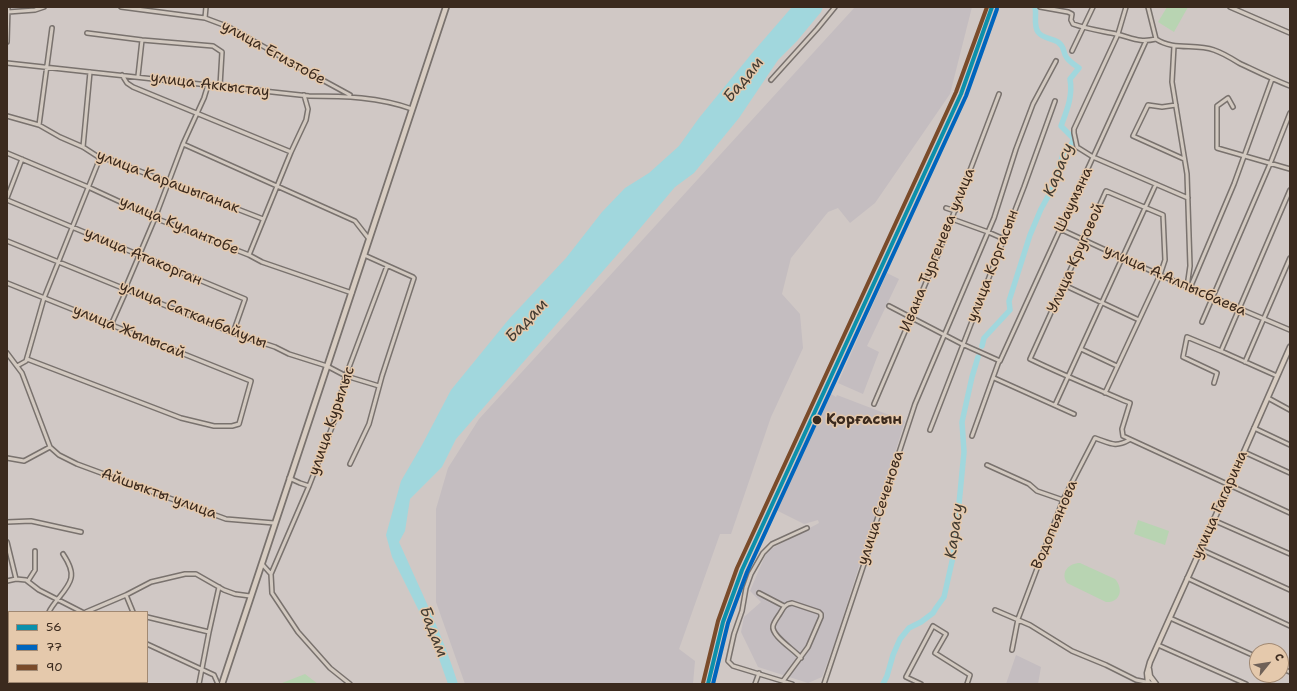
<!DOCTYPE html>
<meta charset="utf-8">
<style>
body{margin:0}
#map{position:relative;width:1297px;height:691px;overflow:hidden;background:#d0c8c5;font-family:"Shantell Sans",sans-serif}
canvas{display:block}
.frame{position:absolute;inset:0;border:8px solid #3b2a1e;pointer-events:none}
.legend{position:absolute;left:8px;top:611px;width:140px;height:72px;box-sizing:border-box;background:#e5c9ac;border:1px solid #a18973;margin:0;padding:5px 7px;list-style:none;font-size:12px;color:#3b2a1e}
.legend li{display:flex;align-items:center;gap:8px;height:20px}
.legend b{width:20px;border:1px solid #a18973}
.north{position:absolute;left:1249px;top:643px;width:40px;height:40px;box-sizing:border-box;background:#e5c9ac;border:1px solid #a18973;border-radius:50%;rotate:60deg;font-size:11px;font-weight:700;line-height:16px;text-align:center;color:#3b2a1e}
.north::after{content:'';display:block;margin:auto;width:14px;height:18px;background:#6f6158;clip-path:polygon(50% 0,100% 100%,50% 72%,0 100%)}
</style>
<div id="map">
<canvas width="1297" height="691"></canvas>
<div class="frame"></div>
<ul class="legend">
<li><b style="height:5px;background:#0c90ab"></b>56</li>
<li><b style="height:5px;background:#0065bd"></b>77</li>
<li><b style="height:5px;background:#7a4b2a"></b>90</li>
</ul>
<div class="north">С</div>
</div>
<script>
const ctx = document.querySelector('canvas').getContext('2d');
ctx.lineJoin = 'round';
function paint(path, color) {
  ctx.fillStyle = color;
  ctx.fill(path, 'evenodd');
}
function strokePath(path, color, width, dash) {
  ctx.strokeStyle = color;
  ctx.lineWidth = width;
  ctx.lineCap = dash ? 'butt' : 'round';
  ctx.setLineDash(dash || []);
  ctx.stroke(path);
}
function write(font, color, halo, rows, align = 'center') {
  ctx.font = font + ' "Shantell Sans",sans-serif';
  ctx.lineWidth = 3;
  ctx.setLineDash([]);
  ctx.textBaseline = 'middle';
  ctx.strokeStyle = halo;
  ctx.fillStyle = color;
  for (const [text, x, y, turn = 0] of rows) {
    ctx.save();
    ctx.translate(x, y);
    ctx.rotate((+turn || 0) * Math.PI / 180);
    ctx.textAlign = isNaN(turn) ? turn : align;
    if (halo) ctx.strokeText(text, 0, 0);
    ctx.fillText(text, 0, 0);
    ctx.restore();
  }
}
const built = new Path2D(`
 M855 7H972L950 94 875 203 850 223 838 208 828 212 791 258 782 294 800 314 803 348 771 417 731 534H720L679 649 695 661 693 684H465L436 602V509L448 468 479 419Z
 M887 273 899 279 867 346 879 352 863 394 838 383Z
 M828 392 836 397 837 395 905 421 836 639 822 677 808 683 758 667 741 632 744 617 761 602 750 591 767 551 819 523 818 520 804 524 776 510 798 456 797 455Z
 M1016 655 1041 667 1038 684H1006Z`);
const green = new Path2D(`
 M1167 7H1188L1174 32 1158 22Z
 M1138 520 1169 531 1165 545 1134 534Z
 M1080 563 1115 579C1124 589 1120 603 1106 602L1067 583C1060 572 1069 563 1080 563Z
 M305 674 318 684H280L282 683Z`);
const water = new Path2D(`
 M792 7H823L821 12 797 41 778 60 739 118 694 173 675 187 631 239 456 439 442 467 410 499 405 531 399 542C420 589 443 635 458 684H448L430 633 392 557 386 535 401 481 422 445 451 390 509 319 566 258 602 212 625 188 649 173 679 146 699 118 753 52Z`);
const river = new Path2D(`
 M982 346 984 338 1010 310 1009 301 1030 235 1041 209 1055 184 1063 154 1071 145 1074 139 1061 126C1067 110 1073 96 1070 79L1079 68C1075 65 1070 62 1067 58 1062 52 1066 48 1058 42 1052 38 1043 39 1038 32 1033 25 1037 15 1035 7
 M883 684 887 676 893 655 900 639 909 628 921 622 933 613 936 608 944 597 953 557 956 535 964 452 962 422 972 377 978 357`);
const minor = new Path2D(`
 M121 7 205 18 229 27 275 53 284 59 350 95
 M1040 7 1068 12 1072 14 1071 20 1073 24C1087 29 1102 31 1116 34 1133 38 1139 43 1156 39
 M1126 7 1118 34 1074 129V133L1077 147 1093 157 1188 198
 M1148 7 1156 39
 M1230 7 1290 33
 M8 12 35 10 44 7
 M205 18 206 7
 M87 33 142 40 213 46 222 52 220 86
 M1156 39C1174 51 1195 43 1214 50 1223 53 1231 58 1239 63 1256 71 1272 79 1290 86
 M7 42 8 7
 M1174 46 1172 82 1187 174 1190 266 1187 287
 M1072 51 1093 7
 M7 63 309 96C344 96 379 97 412 109
 M122 75 127 83 133 87 291 152
 M138 76 142 40
 M771 80 817 29 835 7
 M1176 105 1162 107 1148 105 1133 136 1184 159
 M1233 107 1228 98 1217 106V148L1290 169
 M7 116 39 125 60 137 83 147 100 158 111 160 263 219
 M39 125 52 28
 M183 144 355 221 369 239
 M83 147 90 72
 M7 153 88 187 155 218 249 255 262 262 352 293
 M7 198 22 159
 M7 200 245 299 233 333
 M946 208 955 211
 M952 219 988 232 1004 239
 M1060 229 1160 275 1290 330
 M7 241 233 333 275 347 289 354 327 366 346 376 379 386
 M249 255 291 152 306 120 308 109 304 95
 M7 283 251 381 239 424 232 426H214L181 418 27 359
 M1064 285 1139 320
 M1190 288 1234 184 1272 79
 M889 306 962 344 1000 361 1146 41
 M1202 322 1270 164 1290 113
 M111 325 127 289V284L155 218 183 144 204 98 208 85
 M1081 349 1117 366
 M1221 351 1290 190
 M7 353 22 373 50 447 59 455 77 464 226 519 274 523
 M1245 362 1290 258
 M17 366 26 361 44 298 100 158
 M994 378 1074 414
 M1214 383 1217 373 1183 357 1187 337 1221 351 1277 376
 M1105 393 1160 275 1165 260 1163 215 1106 191 1030 359C1063 375 1097 389 1130 403L1122 429 1123 436 1290 513
 M1268 398 1290 410
 M874 404 939 252 999 94
 M1055 405 1156 184
 M1254 428 1290 445
 M930 430 1024 187 1055 101
 M972 436 999 361
 M1244 452 1290 473
 M7 458 24 461 50 447
 M350 464 369 424 382 376 414 278 413 277 364 255
 M987 465 1029 484 1037 491 1063 500
 M289 478 300 483 309 486
 M1213 520 1290 554
 M7 522 31 521 81 532
 M7 542 16 579
 M1200 549 1290 590
 M262 564 271 574 272 593 298 632 330 668 350 684
 M271 574 309 486 334 422 345 378 387 266
 M1187 578 1290 626
 M7 581 16 579 26 580 39 590 82 612
 M28 581 35 570V551
 M759 593 784 606
 M126 595 133 612
 M995 610 1030 625 1072 651 1106 665 1136 680 1156 684
 M49 612C54 601 69 589 71 578 73 570 67 560 63 554
 M86 612 126 595 151 582 185 574H196L224 590 235 594 250 596
 M147 617 209 632
 M1170 618 1257 657
 M7 638H9
 M147 644 214 675 218 684
 M1158 645 1246 684
 M1012 650 1018 619 1052 529 1063 500 1095 438C1110 443 1115 448 1129 440
 M1281 668 1290 672
 M783 681 808 647 821 617V614L819 612 792 603C784 604 783 609 779 615 777 618 774 622 773 626 771 636 795 650 801 658
 M51 684V682
 M199 684 209 632 219 587
 M755 684 759 673
 M792 684 733 666 728 661 734 634 742 611 746 588 751 574 763 553 772 544 807 528
 M824 684 870 546V541L915 404 994 218 1016 149 1033 104 1056 61
 M921 684 906 677 933 626 946 634 935 653 970 675 967 684`);
const major = new Path2D(`
 M1149 669 1150 676 1156 684
 M1148 684 1147 673 1150 662 1229 486 1290 347`);
const highway = new Path2D(`
 M222 684 446 7`);
const rail1 = new Path2D(`
 M708 684 723 622 742 570 961 94 992 7`);
const rail2 = new Path2D(`
 M713 684 728 623 747 572 966 96 997 9`);
const rail3 = new Path2D(`
 M703 683 718 621 737 568 956 92 987 7`);
const markers = [
 [817,420,5,"#3b2a1e"]
];
const streetNames = [
 ["улица Егизтобе",273,53,29],
 ["улица Аккыстау",210,85,7],
 ["улица Карашыганак",168,182,21],
 ["Шаумяна",1074,200,-65],
 ["улица Кулантобе",179,226,23],
 ["Ивана Тургенева улица",938,250,-68],
 ["улица Атакорган",143,257,23],
 ["Улица Круговой",1076,258,-66],
 ["улица Коргасын",993,266,-69],
 ["улица А.Алпысбаева",1175,281,24],
 ["улица Сатканбайулы",193,315,22],
 ["улица Жылысай",129,332,22],
 ["улица Курылыс",332,421,-71],
 ["Айшыкты улица",159,494,20],
 ["улица Гагарина",1220,505,-66],
 ["улица Сеченова",881,508,-72],
 ["Водопьянова",1055,525,-67]
];
const stopNames = [
 ["Қорғасын",826,420]
];
const waterNames = [
 ["Бадам",744,80,-50],
 ["Карасу",1059,170,-68],
 ["Бадам",527,321,-46],
 ["Карасу",955,531,-82],
 ["Бадам",433,632,69]
];
paint(built, '#c4bdc0');
paint(green, '#b8d4b2');
paint(water, '#a1d7dd');
strokePath(river, '#a1d7dd', 5.5);
strokePath(minor, '#79726e', 6);
strokePath(major, '#79726e', 7);
strokePath(highway, '#79726e', 8);
strokePath(minor, '#d2c9c0', 3);
strokePath(major, '#d8cdc2', 4);
strokePath(highway, '#d8cdc2', 4.5);
strokePath(rail1, '#0c90ab', 4);
strokePath(rail2, '#0065bd', 4);
strokePath(rail3, '#7a4b2a', 4);
for (const [x, y, r, color] of markers) {
  const dot = new Path2D();
  dot.arc(x, y, r, 0, 2 * Math.PI);
  ctx.fillStyle = color;
  ctx.fill(dot);
  strokePath(dot, '#e5c9ac', 1.5);
}
write('15px', '#3b2a1e', '#e5c9ac', streetNames);
write('bold 15px', '#3b2a1e', '#e5c9ac', stopNames, 'left');
write('italic 16px', '#433c32', '#e5c9ac', waterNames);
</script>
